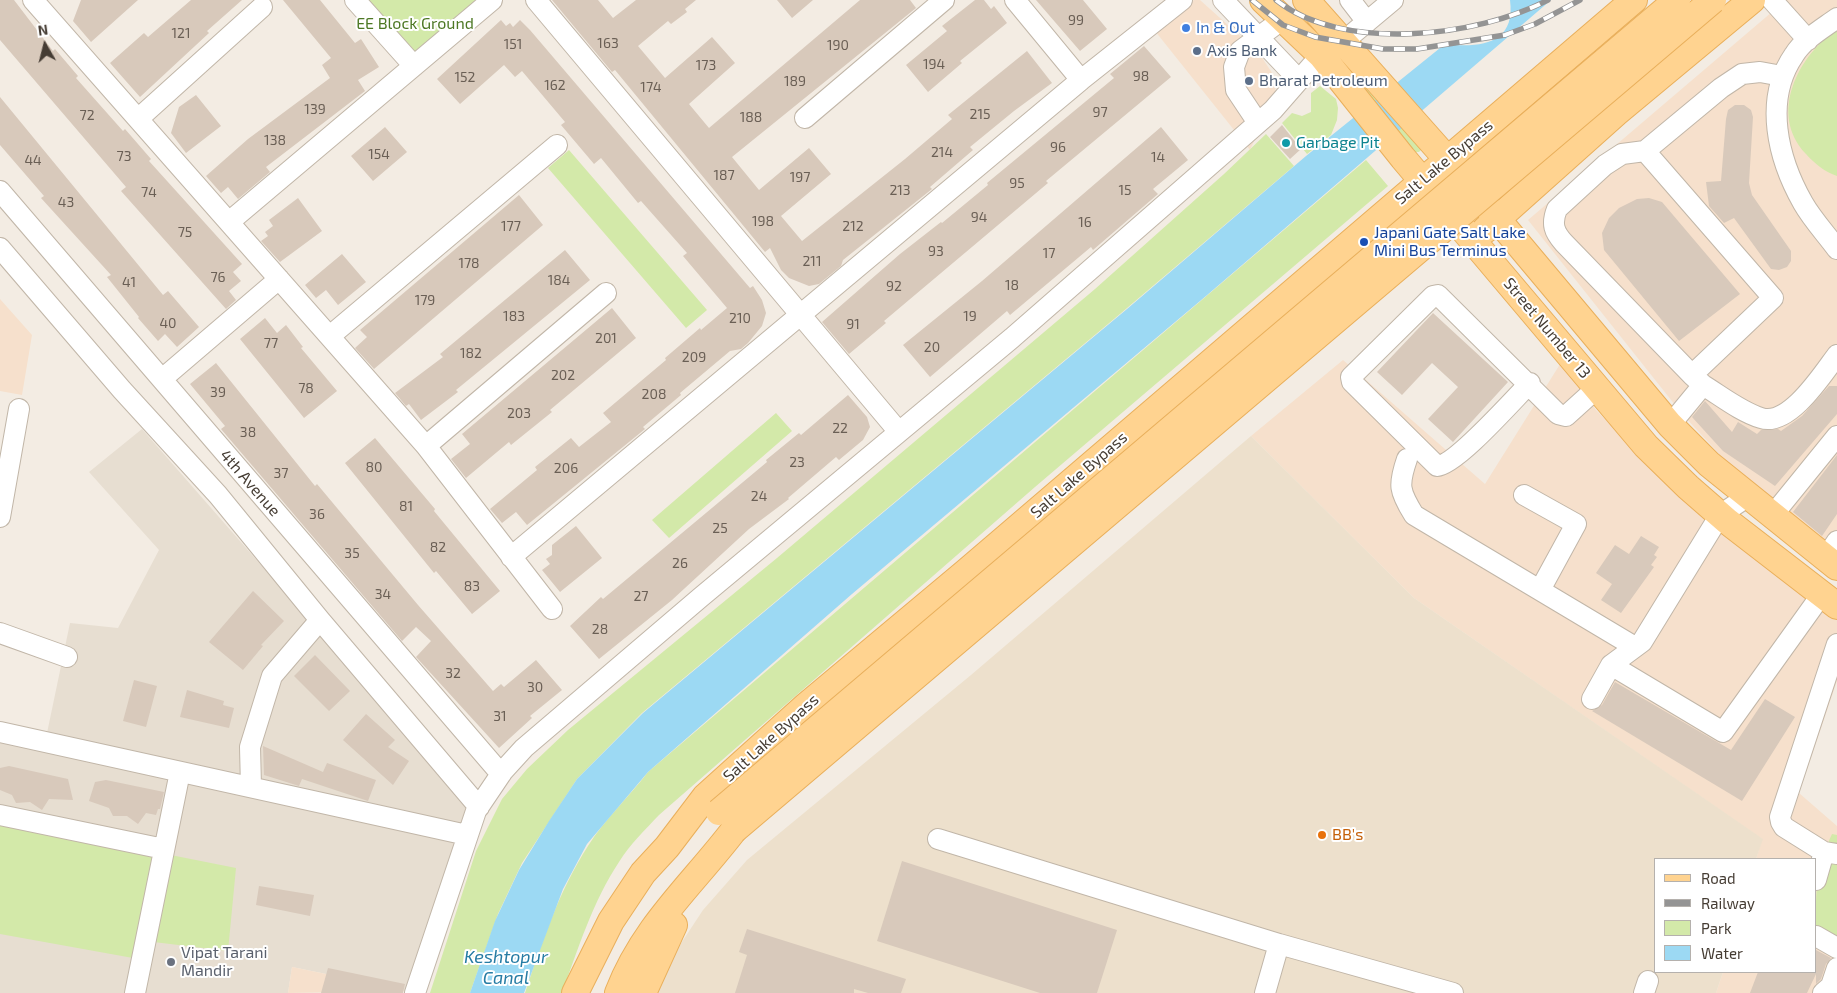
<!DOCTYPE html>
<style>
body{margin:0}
#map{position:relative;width:1837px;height:993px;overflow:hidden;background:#f3ece3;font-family:"Exo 2",sans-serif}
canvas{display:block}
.legend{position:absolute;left:1654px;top:858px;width:162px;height:115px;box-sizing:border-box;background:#fff;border:1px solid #b5b1ad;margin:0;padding:6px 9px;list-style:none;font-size:15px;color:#453c33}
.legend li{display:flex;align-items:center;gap:10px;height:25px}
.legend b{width:25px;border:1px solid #b5b1ad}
.north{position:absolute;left:20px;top:20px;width:50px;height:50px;-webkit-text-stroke:4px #fff;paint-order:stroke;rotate:352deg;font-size:14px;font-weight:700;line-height:20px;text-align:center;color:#453c33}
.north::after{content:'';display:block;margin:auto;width:18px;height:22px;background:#453c33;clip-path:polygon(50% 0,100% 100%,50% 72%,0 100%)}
</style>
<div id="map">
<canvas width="1837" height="993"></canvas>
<ul class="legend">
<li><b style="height:6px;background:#ffd390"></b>Road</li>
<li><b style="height:6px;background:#949494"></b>Railway</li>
<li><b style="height:14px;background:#d3e9a9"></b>Park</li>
<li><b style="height:14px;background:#9cd9f3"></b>Water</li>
</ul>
<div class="north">N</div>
</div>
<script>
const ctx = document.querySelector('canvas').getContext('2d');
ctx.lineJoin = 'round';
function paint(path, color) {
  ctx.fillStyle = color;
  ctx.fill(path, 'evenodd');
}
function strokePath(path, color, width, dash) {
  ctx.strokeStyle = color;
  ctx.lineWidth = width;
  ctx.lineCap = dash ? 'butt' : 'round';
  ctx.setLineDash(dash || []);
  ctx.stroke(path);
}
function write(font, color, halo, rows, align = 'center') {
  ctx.font = font + ' "Exo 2",sans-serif';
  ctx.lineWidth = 4;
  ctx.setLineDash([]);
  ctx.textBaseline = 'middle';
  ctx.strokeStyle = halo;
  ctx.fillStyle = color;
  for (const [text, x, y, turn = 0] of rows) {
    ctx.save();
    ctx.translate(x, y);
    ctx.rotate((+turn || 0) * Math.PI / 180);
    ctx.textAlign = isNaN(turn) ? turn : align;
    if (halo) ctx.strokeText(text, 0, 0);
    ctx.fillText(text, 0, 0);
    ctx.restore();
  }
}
const residential = new Path2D(`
 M142 429 469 803 461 825 47 733 70 623 118 628 159 550 89 472Z
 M0 738 459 838 409 991 292 967 288 993H0Z`);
const commercial = new Path2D(`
 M1194 0H1200L1259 53 1276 79 1275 95 1250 150 1155 31Z
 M1786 0H1837V549L1791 519 1724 459 1683 415 1528 220Z
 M0 299 32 335 22 395 0 391Z
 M1343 360 1485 484 1562 361 1596 410 1668 483 1837 618V681L1799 793 1837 826V993H1716L1723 972H1816V859H1756L1762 839 1414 598 1251 436Z
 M292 967 409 991 288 993Z`);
const education = new Path2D(`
 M1251 436 1414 598 1763 839 1756 859H1656V972H1723L1716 993H655L674 954 703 910 747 860 971 675Z`);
const green = new Path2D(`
 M363 0H479L413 56Z
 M1837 29V176C1825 172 1815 164 1806 154 1768 114 1798 56 1837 29Z
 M1357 78H1362L1420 145 1421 150 1419 152H1415L1356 83Z
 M1320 86 1336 99 1338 108 1337 120 1331 135 1307 154 1282 123 1292 113 1302 116 1311 112V93Z
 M1266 134 1294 166 1120 314 642 713 577 779 522 863 498 914 470 993H430L476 851 502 799 527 769 568 730 777 558 1095 289 1224 174Z
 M569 150 707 310 686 328 548 168Z
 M1366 160 1388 186 1035 487 659 815C645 830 630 844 619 862 593 901 578 949 562 993H525C542 942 559 891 588 846 605 819 629 797 648 772Z
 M776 413 792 431 669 538 652 520Z
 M0 821 236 868 228 951 137 940 133 958 0 934Z
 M1832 834 1837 835V948L1816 936C1816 894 1814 873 1832 834Z`);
const water = new Path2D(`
 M1510 0H1551L1206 296 852 594 648 772 587 844 563 889 524 993H470L495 921 519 870 549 821 577 779 643 713 1127 309 1306 156 1445 44C1479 48 1516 45 1510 0Z`);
const building = new Path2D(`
 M0 0H14L53 51 55 49 78 76 76 78 123 131 125 129 151 159 149 161 242 264 233 272 241 281 229 291 236 300 226 309 121 191 126 187 0 40Z
 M81 0H138L91 42 73 21Z
 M191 0H242L207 31 209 33 140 97 110 63 144 33 148 37Z
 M283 0H320L355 43 361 39 379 67 358 80 365 91 266 167 270 172 238 199 228 187 221 193 206 176 248 139 330 78 322 65 331 58Z
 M552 0H598L613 18 636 0H696L685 9 687 12 671 24 668 21 638 46 665 78 712 37 735 63 689 104 709 128 860 0H910L916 8 732 157 759 190 809 148 831 174 781 216 802 241 905 159 952 119 948 115 1027 51 1052 83 1014 111 970 147 973 150 930 187 932 189 843 260 841 266 819 284 809 286 789 278 781 270 770 248 765 252 615 70 612 72Z
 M777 0H813L792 18Z
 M975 0H984L991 9 994 6 1007 23 960 61 962 63 928 92 906 65 947 31 942 26Z
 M1036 0H1083L1107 29 1080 51Z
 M501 20 506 26 510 23 513 27 520 20 530 30 750 288 753 286 762 300 766 313 762 326 748 343 741 349 730 351 680 393 681 395 643 427 645 429 527 525 516 512 502 523 490 509 537 470 535 467 571 438 579 447 611 422 603 413 666 360 665 358 700 328 701 330 727 308 683 256 687 253 641 201 638 203 601 158 594 164 561 125 565 122 522 71 515 77 504 65 460 104 437 79Z
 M1144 46 1171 77 1046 181 1048 183 884 321 886 323 849 354 822 322 900 254 941 222 942 223 988 185 987 183 1114 78 1110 74Z
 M196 95 221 126 186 153 171 133 179 107Z
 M0 97 163 295 168 291 199 327 177 347 165 334 158 341 138 318 139 317 107 277 111 275 41 198 44 196 0 145Z
 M1735 105H1744L1751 110 1753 117 1749 183 1752 195 1791 251V261L1787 267 1779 270 1771 269 1734 218 1724 223 1709 206 1706 182 1721 181 1726 119 1728 110Z
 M1282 125 1301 149 1290 159 1270 137Z
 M385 127 407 152 373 181 351 156Z
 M1161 127 1188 160 1153 189 1158 194 1093 250 1091 247 1010 315 1007 311 930 377 903 345 982 281Z
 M519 195 543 225 374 369 355 348 367 337 360 330Z
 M298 198 322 231 280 262 261 241 268 236 265 232 273 226 269 220Z
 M1649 198 1662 202 1740 294 1679 341 1604 250 1602 233 1609 218 1619 208 1637 199Z
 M565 250 590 280 456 390 458 392 421 420 409 404 406 406 395 393 443 357 440 354Z
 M342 254 366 282 338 305 326 290 316 298 305 285Z
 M612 308 636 338 550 410 552 412 511 445 509 442 466 478 451 459 470 444 462 434Z
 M1433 313 1508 382 1453 442 1428 419 1458 387 1432 363 1402 395 1377 372Z
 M265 318 277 333 286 325 303 347 301 348 337 391 304 418 240 339Z
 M216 363 315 486 317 484 418 605 493 691 501 684 504 687 536 660 562 690 530 716 532 718 499 748 416 657 431 641 416 627 402 641 221 429 225 426 190 384Z
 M1829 386H1837V414L1775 486 1723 451 1692 417 1705 401 1732 432 1738 422 1757 434 1761 430 1778 429 1781 431 1802 416Z
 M848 395 867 417 870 427 863 440 839 460 836 457 788 498 789 499 749 529 672 600 599 659 570 626 601 597 603 599 767 462 766 460 799 433 801 435Z
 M375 438 435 509 434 511 500 591 472 614 436 571 434 573 345 463Z
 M1837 455V514L1822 536 1793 512Z
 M576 526 602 558 560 592 542 570 550 564 546 559 552 555V545Z
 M1641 536 1659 547 1654 555 1657 557 1651 565 1654 567 1621 613 1601 600 1612 584 1596 573 1615 545 1629 554Z
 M253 591 284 621 261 645 263 646 243 670 209 642Z
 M315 655 350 691 329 711 294 676Z
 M134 680 157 686 146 727 123 721Z
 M1615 682 1731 750 1765 699 1795 717 1742 801 1592 711 1602 705Z
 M187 690 224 701 223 705 234 708 229 728 180 717Z
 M366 714 395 740 388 747 409 761 393 785 343 740Z
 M263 746 323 772 327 763 376 780 368 801 302 779 299 786 264 775Z
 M9 766 68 779 73 800 49 799 42 810 30 802 16 803 12 795 0 790V768Z
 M106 780 164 792 160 809H158L156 815 146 813 138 824 127 816H113L109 808 89 801 95 782Z
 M902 861 1117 930 1097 993H1040L877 941Z
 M259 886 314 895 310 916 256 905Z
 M747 929 906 979 901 993H868L854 989V993H735L747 955 739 952Z
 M1816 950 1831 958 1826 964 1821 979 1816 984V974L1807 993H1750L1758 972H1816Z
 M328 968 405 984 403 993H321Z`);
const minor = new Path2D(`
 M33 0 426 446 552 609
 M355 0 414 66
 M536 0 899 432
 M1015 0 1081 80
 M1223 0 1299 80
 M1350 0 1367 22
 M1772 0 1808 40
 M1837 18C1822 29 1804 39 1794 55 1763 100 1778 159 1803 203 1812 219 1826 234 1837 249
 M1344 41 1393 0
 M805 118 944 0
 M138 119 262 7
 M1258 123 1236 90 1234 67 1240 51 1283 19
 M1645 151 1773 298 1692 375 1703 385
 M0 191 501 774
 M229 222 492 0
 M0 248 122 390 218 495 320 620 479 807
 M330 336 557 145
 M1692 375 1564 243C1554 232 1551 224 1557 209L1605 165 1622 154 1645 151 1721 88 1742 74 1760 72 1782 76
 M162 379 279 279
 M1530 383C1513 400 1456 465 1437 466L1352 382 1351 377 1433 296 1438 295 1558 414 1566 416 1597 388
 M1670 425 1703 385C1721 396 1741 412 1761 418 1789 427 1822 375 1837 355
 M426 446 606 293
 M1407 459C1398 485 1399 491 1414 515L1635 647
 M1524 495 1576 524 1540 590
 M1772 516 1837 436
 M0 517 19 409
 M511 557 1081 80 1182 0
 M1825 559 1837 541
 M0 633 67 657
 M1837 644 1780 817 1781 822 1784 827 1824 852 1837 854
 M1611 665 1723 732 1822 594
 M1592 699 1611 665 1642 642 1720 515 1747 497
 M0 732 467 835
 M251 787 250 747 272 676 320 620
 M0 815 164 849
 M938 839 1279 944 1453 993
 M1816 880 1824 852
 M1816 936 1837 948
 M135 993 180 772
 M415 993 476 811 503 771 524 748 701 597 1012 338 1273 110 1321 55
 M1265 993 1279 944
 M1644 993 1648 981
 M1823 993 1831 986 1837 968`);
const major = new Path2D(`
 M1263 0 1321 55 1403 158 1646 446 1688 487 1727 521 1837 606
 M1306 0 1447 159 1670 425 1709 464 1837 567
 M1485 230 1616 113 1752 0
 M575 993 611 921 643 873 667 847 705 797 807 705 966 572 1634 0
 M618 993C644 926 691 886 734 830
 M643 993 674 925`);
const rail = new Path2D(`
 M1252 0 1283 25 1315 37 1383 49H1417L1505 35 1535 24 1580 0
 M1276 0C1343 53 1477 37 1548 0`);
const majorBridge = new Path2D(`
 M719 812 1677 0
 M734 830 1713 0`);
const markers = [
 [1186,28,5,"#3f7fe0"],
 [1197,51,5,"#5c6f8a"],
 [1249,81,5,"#5c6f8a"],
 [1286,143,5,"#0f9aa8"],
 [1364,242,5,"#1a4fb4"],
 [1322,835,5,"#e8710a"],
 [171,962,5,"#6b7280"]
];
const numberNames = [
 ["99",1076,20],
 ["121",181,33],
 ["163",608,43],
 ["151",513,44],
 ["190",838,45],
 ["194",934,64],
 ["173",706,65],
 ["98",1141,76],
 ["152",465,77],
 ["189",795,81],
 ["162",555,85],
 ["174",651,87],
 ["139",315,109],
 ["97",1100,112],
 ["215",980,114],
 ["72",87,115],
 ["188",751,117],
 ["138",275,140],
 ["96",1058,147],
 ["214",942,152],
 ["154",379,154],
 ["73",124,156],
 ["14",1158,157],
 ["44",33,160],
 ["187",724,175],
 ["197",800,177],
 ["95",1017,183],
 ["213",900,190],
 ["15",1125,190],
 ["74",149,192],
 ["43",66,202],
 ["94",979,217],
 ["198",763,221],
 ["16",1085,222],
 ["177",511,226],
 ["212",853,226],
 ["75",185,232],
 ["93",936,251],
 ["17",1049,253],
 ["211",812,261],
 ["178",469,263],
 ["76",218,277],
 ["184",559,280],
 ["41",129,282],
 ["18",1012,285],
 ["92",894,286],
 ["179",425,300],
 ["183",514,316],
 ["19",970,316],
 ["210",740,318],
 ["40",168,323],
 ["91",853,324],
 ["201",606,338],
 ["77",271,343],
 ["20",932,347],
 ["182",471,353],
 ["209",694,357],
 ["202",563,375],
 ["78",306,388],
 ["39",218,392],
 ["208",654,394],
 ["203",519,413],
 ["22",840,428],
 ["38",248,432],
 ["23",797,462],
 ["80",374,467],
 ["206",566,468],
 ["37",281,473],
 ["24",759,496],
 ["81",406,506],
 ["36",317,514],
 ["25",720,528],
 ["82",438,547],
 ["35",352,553],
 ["26",680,563],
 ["83",472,586],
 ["34",383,594],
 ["27",641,596],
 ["28",600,629],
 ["32",453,673],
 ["30",535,687],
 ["31",500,716]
];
const parkNames = [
 ["EE Block Ground",415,24]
];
const shopNames = [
 ["In & Out",1196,28]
];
const serviceNames = [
 ["Axis Bank",1207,51],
 ["Bharat Petroleum",1259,81]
];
const cultureNames = [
 ["Garbage Pit",1296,143]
];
const streetNames = [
 ["Salt Lake Bypass",1444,162,-40],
 ["Street Number 13",1547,328,50],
 ["Salt Lake Bypass",1079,475,-41],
 ["4th Avenue",250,483,49],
 ["Salt Lake Bypass",771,738,-42]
];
const transitNames = [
 ["Japani Gate Salt Lake",1374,233],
 ["Mini Bus Terminus",1374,251]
];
const foodNames = [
 ["BB's",1332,835]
];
const worshipNames = [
 ["Vipat Tarani",181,953],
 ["Mandir",181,971]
];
const waterNames = [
 ["Keshtopur",506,957],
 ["Canal",506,978]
];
paint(residential, '#e7ded1');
paint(commercial, '#f6e0cc');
paint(education, '#ede0cc');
paint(green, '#d3e9a9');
paint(water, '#9cd9f3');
paint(building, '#d8c9bb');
strokePath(minor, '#c1b6a8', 22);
strokePath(major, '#e9af5b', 28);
strokePath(minor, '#fff', 20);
strokePath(major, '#ffd390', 26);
strokePath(rail, '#949494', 5.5);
strokePath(rail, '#fff', 4, [11]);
strokePath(majorBridge, '#e9af5b', 28, []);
strokePath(majorBridge, '#ffd390', 26);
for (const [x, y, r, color] of markers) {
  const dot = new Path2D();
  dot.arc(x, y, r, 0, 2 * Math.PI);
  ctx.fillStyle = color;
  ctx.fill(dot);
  strokePath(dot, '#fff', 2);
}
write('14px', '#6a5f55', null, numberNames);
write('16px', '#4d7824', '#fff', parkNames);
write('16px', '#366cbe', '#fff', shopNames, 'left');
write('16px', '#4e5e75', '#fff', serviceNames, 'left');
write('16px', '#0d838f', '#fff', cultureNames, 'left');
write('16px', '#453c33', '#fff', streetNames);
write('16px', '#164399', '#fff', transitNames, 'left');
write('16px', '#c56008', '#fff', foodNames, 'left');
write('16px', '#5b616d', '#fff', worshipNames, 'left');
write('italic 18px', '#267ca4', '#fff', waterNames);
</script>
